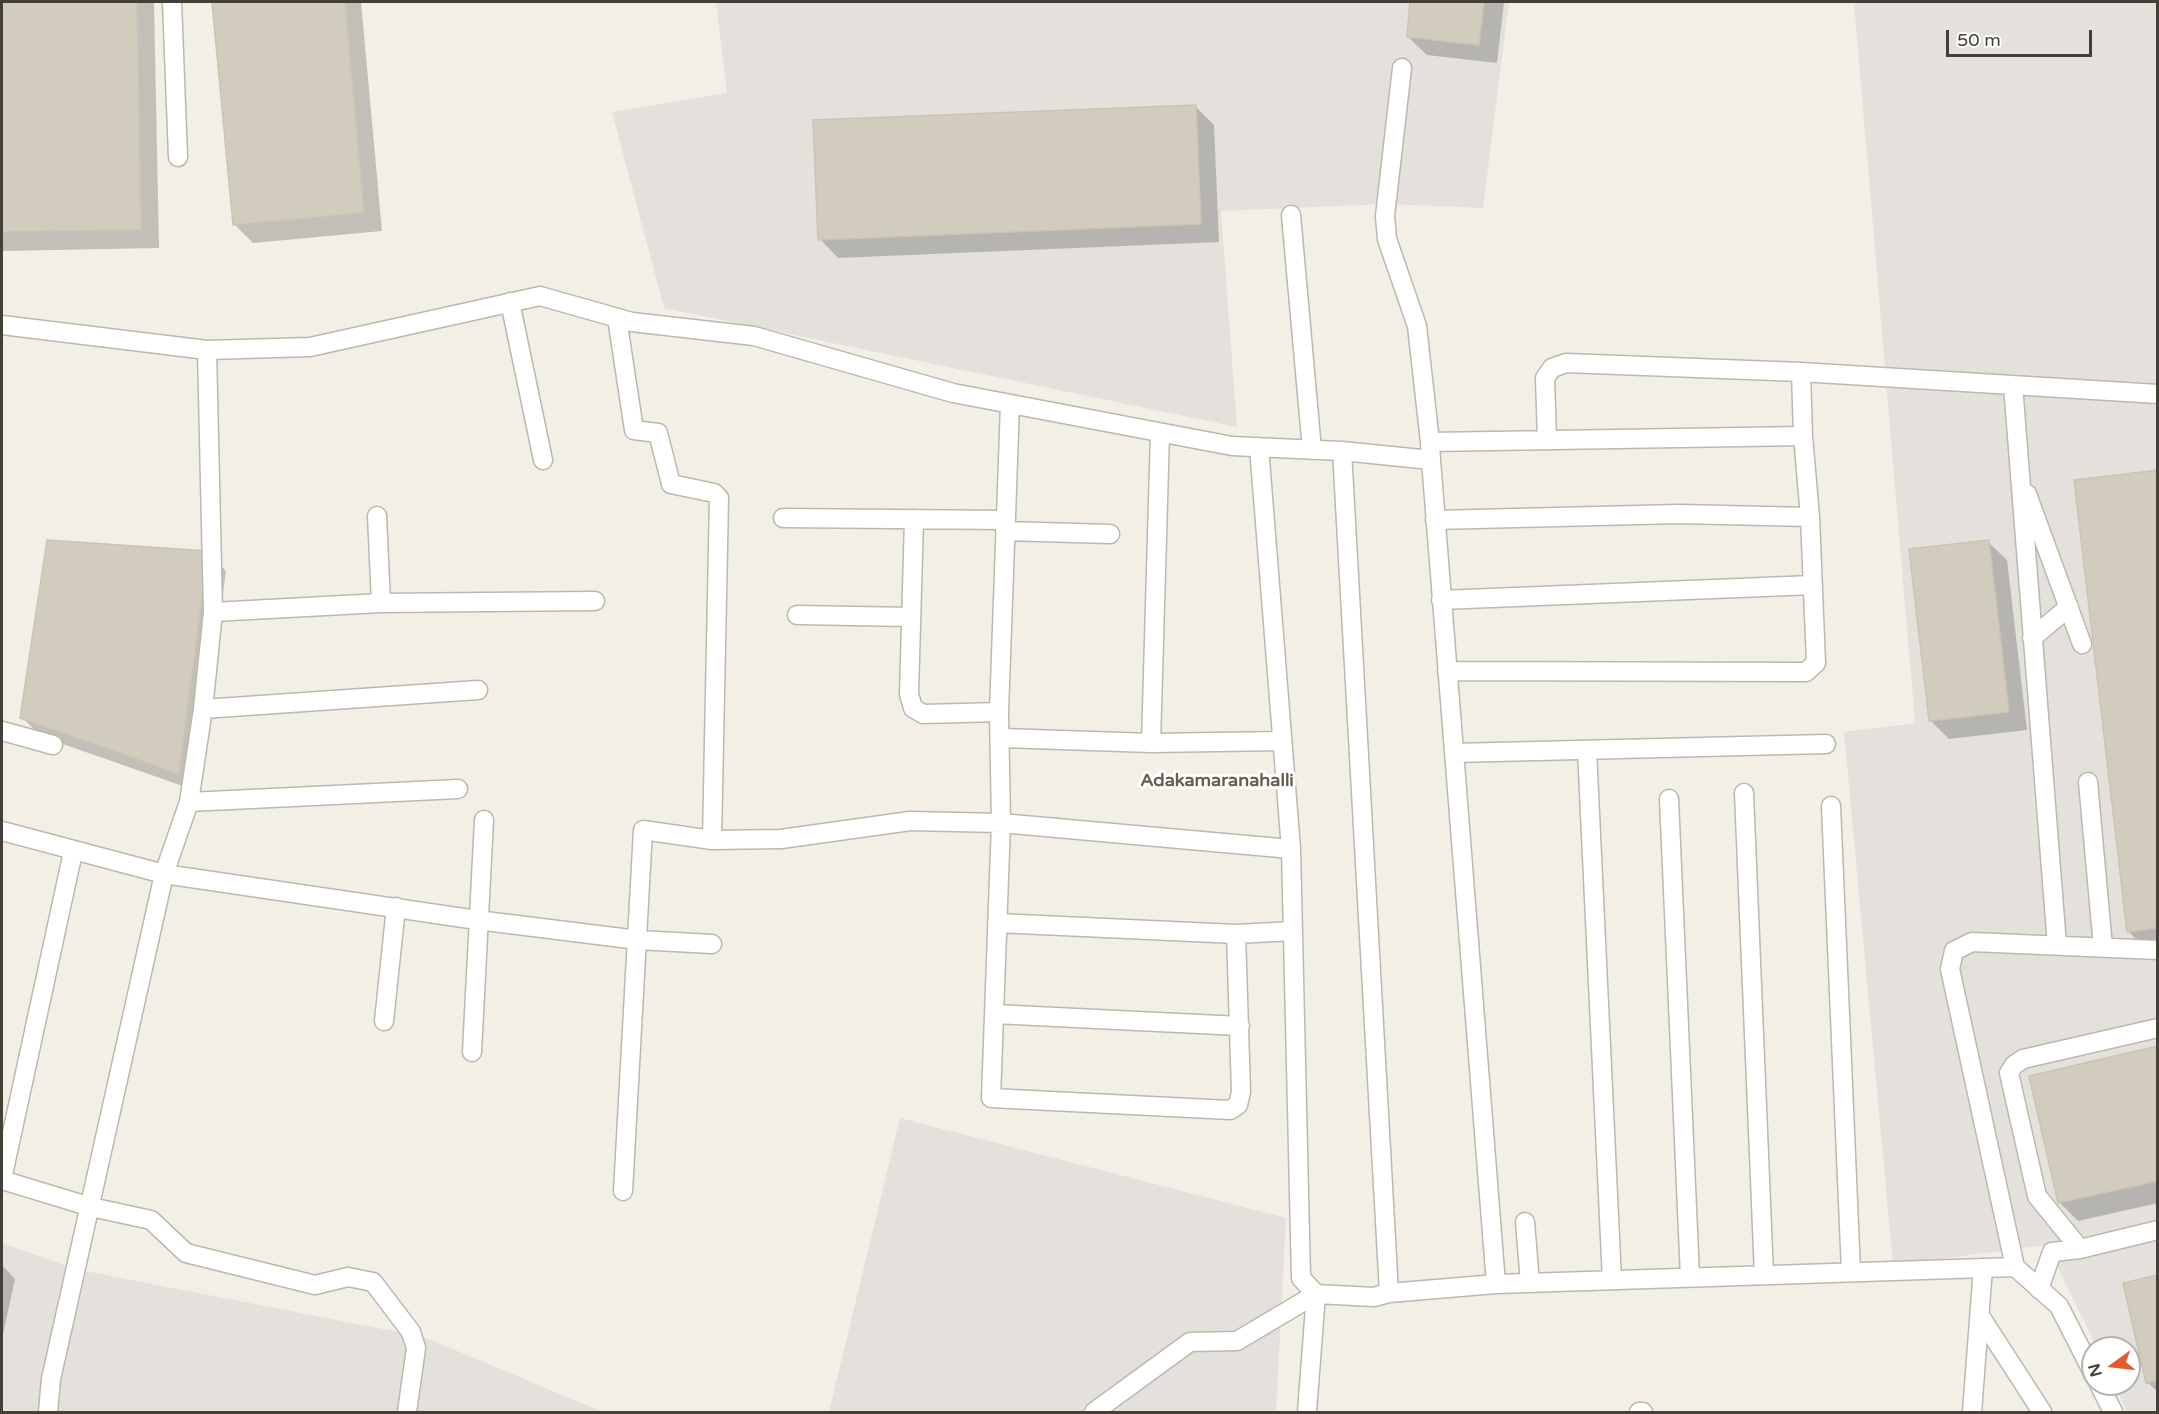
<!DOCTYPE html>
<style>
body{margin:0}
#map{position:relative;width:2159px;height:1414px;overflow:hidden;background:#f2efe7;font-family:"Varela Round",sans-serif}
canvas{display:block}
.frame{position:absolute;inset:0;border:3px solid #444037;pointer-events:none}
.north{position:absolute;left:2081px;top:1336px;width:60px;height:60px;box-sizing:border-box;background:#fff;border:2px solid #b4b3af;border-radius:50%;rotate:255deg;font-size:16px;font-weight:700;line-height:24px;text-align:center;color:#444037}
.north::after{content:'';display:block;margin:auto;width:21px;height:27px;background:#e25a2e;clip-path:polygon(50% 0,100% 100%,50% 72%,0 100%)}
.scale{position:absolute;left:1946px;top:30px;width:146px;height:27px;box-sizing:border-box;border:3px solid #444037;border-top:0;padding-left:8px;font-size:18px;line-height:21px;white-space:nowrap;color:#444037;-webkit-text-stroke:4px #fff;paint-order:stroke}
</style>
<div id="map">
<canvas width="2159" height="1414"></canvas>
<div class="frame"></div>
<div class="north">N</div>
<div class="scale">50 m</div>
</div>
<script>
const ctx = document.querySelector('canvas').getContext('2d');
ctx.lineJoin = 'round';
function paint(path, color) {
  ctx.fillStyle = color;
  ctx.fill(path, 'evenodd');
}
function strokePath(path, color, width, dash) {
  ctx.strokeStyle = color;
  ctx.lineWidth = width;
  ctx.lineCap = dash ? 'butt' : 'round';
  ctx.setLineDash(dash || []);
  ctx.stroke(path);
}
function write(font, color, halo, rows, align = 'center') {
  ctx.font = font + ' "Varela Round",sans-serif';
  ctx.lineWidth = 6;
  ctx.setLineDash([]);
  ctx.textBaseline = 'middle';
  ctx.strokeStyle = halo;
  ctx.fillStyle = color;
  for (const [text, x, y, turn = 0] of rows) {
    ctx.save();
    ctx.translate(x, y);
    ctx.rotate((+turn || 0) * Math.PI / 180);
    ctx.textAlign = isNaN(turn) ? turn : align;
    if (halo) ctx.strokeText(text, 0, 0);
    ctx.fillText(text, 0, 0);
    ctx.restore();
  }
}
const industrial = new Path2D(`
 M716 2H1509L1483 208 1386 204 1221 211 1237 427 664 308 612 112 727 93Z
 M1854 2H2157V1412H2127L2114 1384H2129V1348H2097L2047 1245 1893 1265 1844 732 1915 723Z
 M900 1118 1286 1218 1276 1412H829Z
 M2 1243 75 1269 424 1337 603 1412H2Z`);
const shadow = new Path2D(`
 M2 2H154L159 248 2 251Z
 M214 2H361L382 231 253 243 234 224Z
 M1412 2H1504L1497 63 1427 55 1408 37Z
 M1196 107 1214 125 1219 242 838 258 820 239Z
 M2158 472V948L2147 950 2128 931Z
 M1988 542 2007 560 2027 730 1949 739 1930 720Z
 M207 552 226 571 197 791 40 736 22 717Z
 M2158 1048V1203L2078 1221 2059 1202Z
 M2 1265 15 1279 2 1339Z
 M2158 1277V1392L2148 1383Z`);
const building = new Path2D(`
 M2 2H137L141 230 2 232Z
 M212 2H345L364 213 233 225Z
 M1410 2H1484L1479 45 1407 37Z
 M1196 105 1201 224 818 240 813 120Z
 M2158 470V928L2127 932 2074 480Z
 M47 540 208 551 179 774 20 718Z
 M1989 540 2009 712 1929 721 1909 549Z
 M2158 1046V1181L2058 1203 2029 1076Z
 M2158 1275V1381L2146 1383 2123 1283Z`);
const minor = new Path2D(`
 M172 2 178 157
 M1402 68 1385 216 1387 239 1417 326 1430 442
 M1291 215 1312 450
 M510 302 543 460
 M617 318 634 430 658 433 671 484 714 493 719 498 712 840
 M2 325 207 350 310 347 540 296 632 322 754 336 953 393 1232 446 1342 451 1431 460 1496 1284 2015 1267 2059 1306 2093 1373
 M207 350 213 612 203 709 189 802 458 789
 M2013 385 2057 945
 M1010 404 999 712 1001 823 991 1098 1230 1110 1238 1105 1241 1092 1236 934
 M1547 440 1545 378 1552 368 1566 363 1801 372
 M1259 447 1291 849 1301 1278 1316 1294 1374 1297 1389 1293 1342 451
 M1431 460 1430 442 1803 436 1801 372 2158 394
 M2027 494 2082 644
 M377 516 381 603
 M783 518 1006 520
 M914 519 909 694 913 708 923 714 999 712
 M1435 520 1679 514 1810 517 1803 436
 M1005 531 1110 534
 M1441 600 1813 585
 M213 612 381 603 595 601
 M797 615 911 617
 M2032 638 2069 607
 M1447 671 1806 672 1816 663 1810 517
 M203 709 478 690
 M2 731 53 745
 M1002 738 1151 743 1282 741
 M1151 743 1160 433
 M1587 750 1612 1280
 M1454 753 1826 744
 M2088 782 2103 947
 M1744 793 1764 1275
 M1669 799 1690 1277
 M1831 806 1851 1272
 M2 831 164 874 477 920 638 940 712 944
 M997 923 1236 934 1293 931
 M994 1014 1240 1026
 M384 1021 396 907
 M472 1052 484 820
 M2 1179 73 852
 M2 1180 91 1207 151 1220 186 1253 315 1285 348 1277 373 1282 411 1332 416 1348 407 1412
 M623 1191 643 830 712 840 781 839 910 821 1001 823 1291 849
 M1525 1222 1530 1283
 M2080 1249 2037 1196 2009 1073 2014 1065 2023 1059 2158 1028
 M2015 1267 1950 969 1954 951 1972 942 2158 950
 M2039 1289 2052 1252 2080 1249 2158 1230
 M1389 1293 1496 1284
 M1980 1316 2042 1412
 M2099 1384 2113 1412
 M48 1412 51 1379 164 874 189 802
 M1094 1412 1190 1342 1237 1341 1316 1294
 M1307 1412 1316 1294
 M1639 1412H1643
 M1972 1412 1983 1268`);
const neighbourhoodNames = [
 ["Adakamaranahalli",1217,781]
];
paint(industrial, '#e4e1dc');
paint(shadow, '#0003');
paint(building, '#d2ccbe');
strokePath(building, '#ccc4b2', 1.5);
strokePath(minor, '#bcb8ab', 21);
strokePath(minor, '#fff', 18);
write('bold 18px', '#655f4f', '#fff', neighbourhoodNames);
</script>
